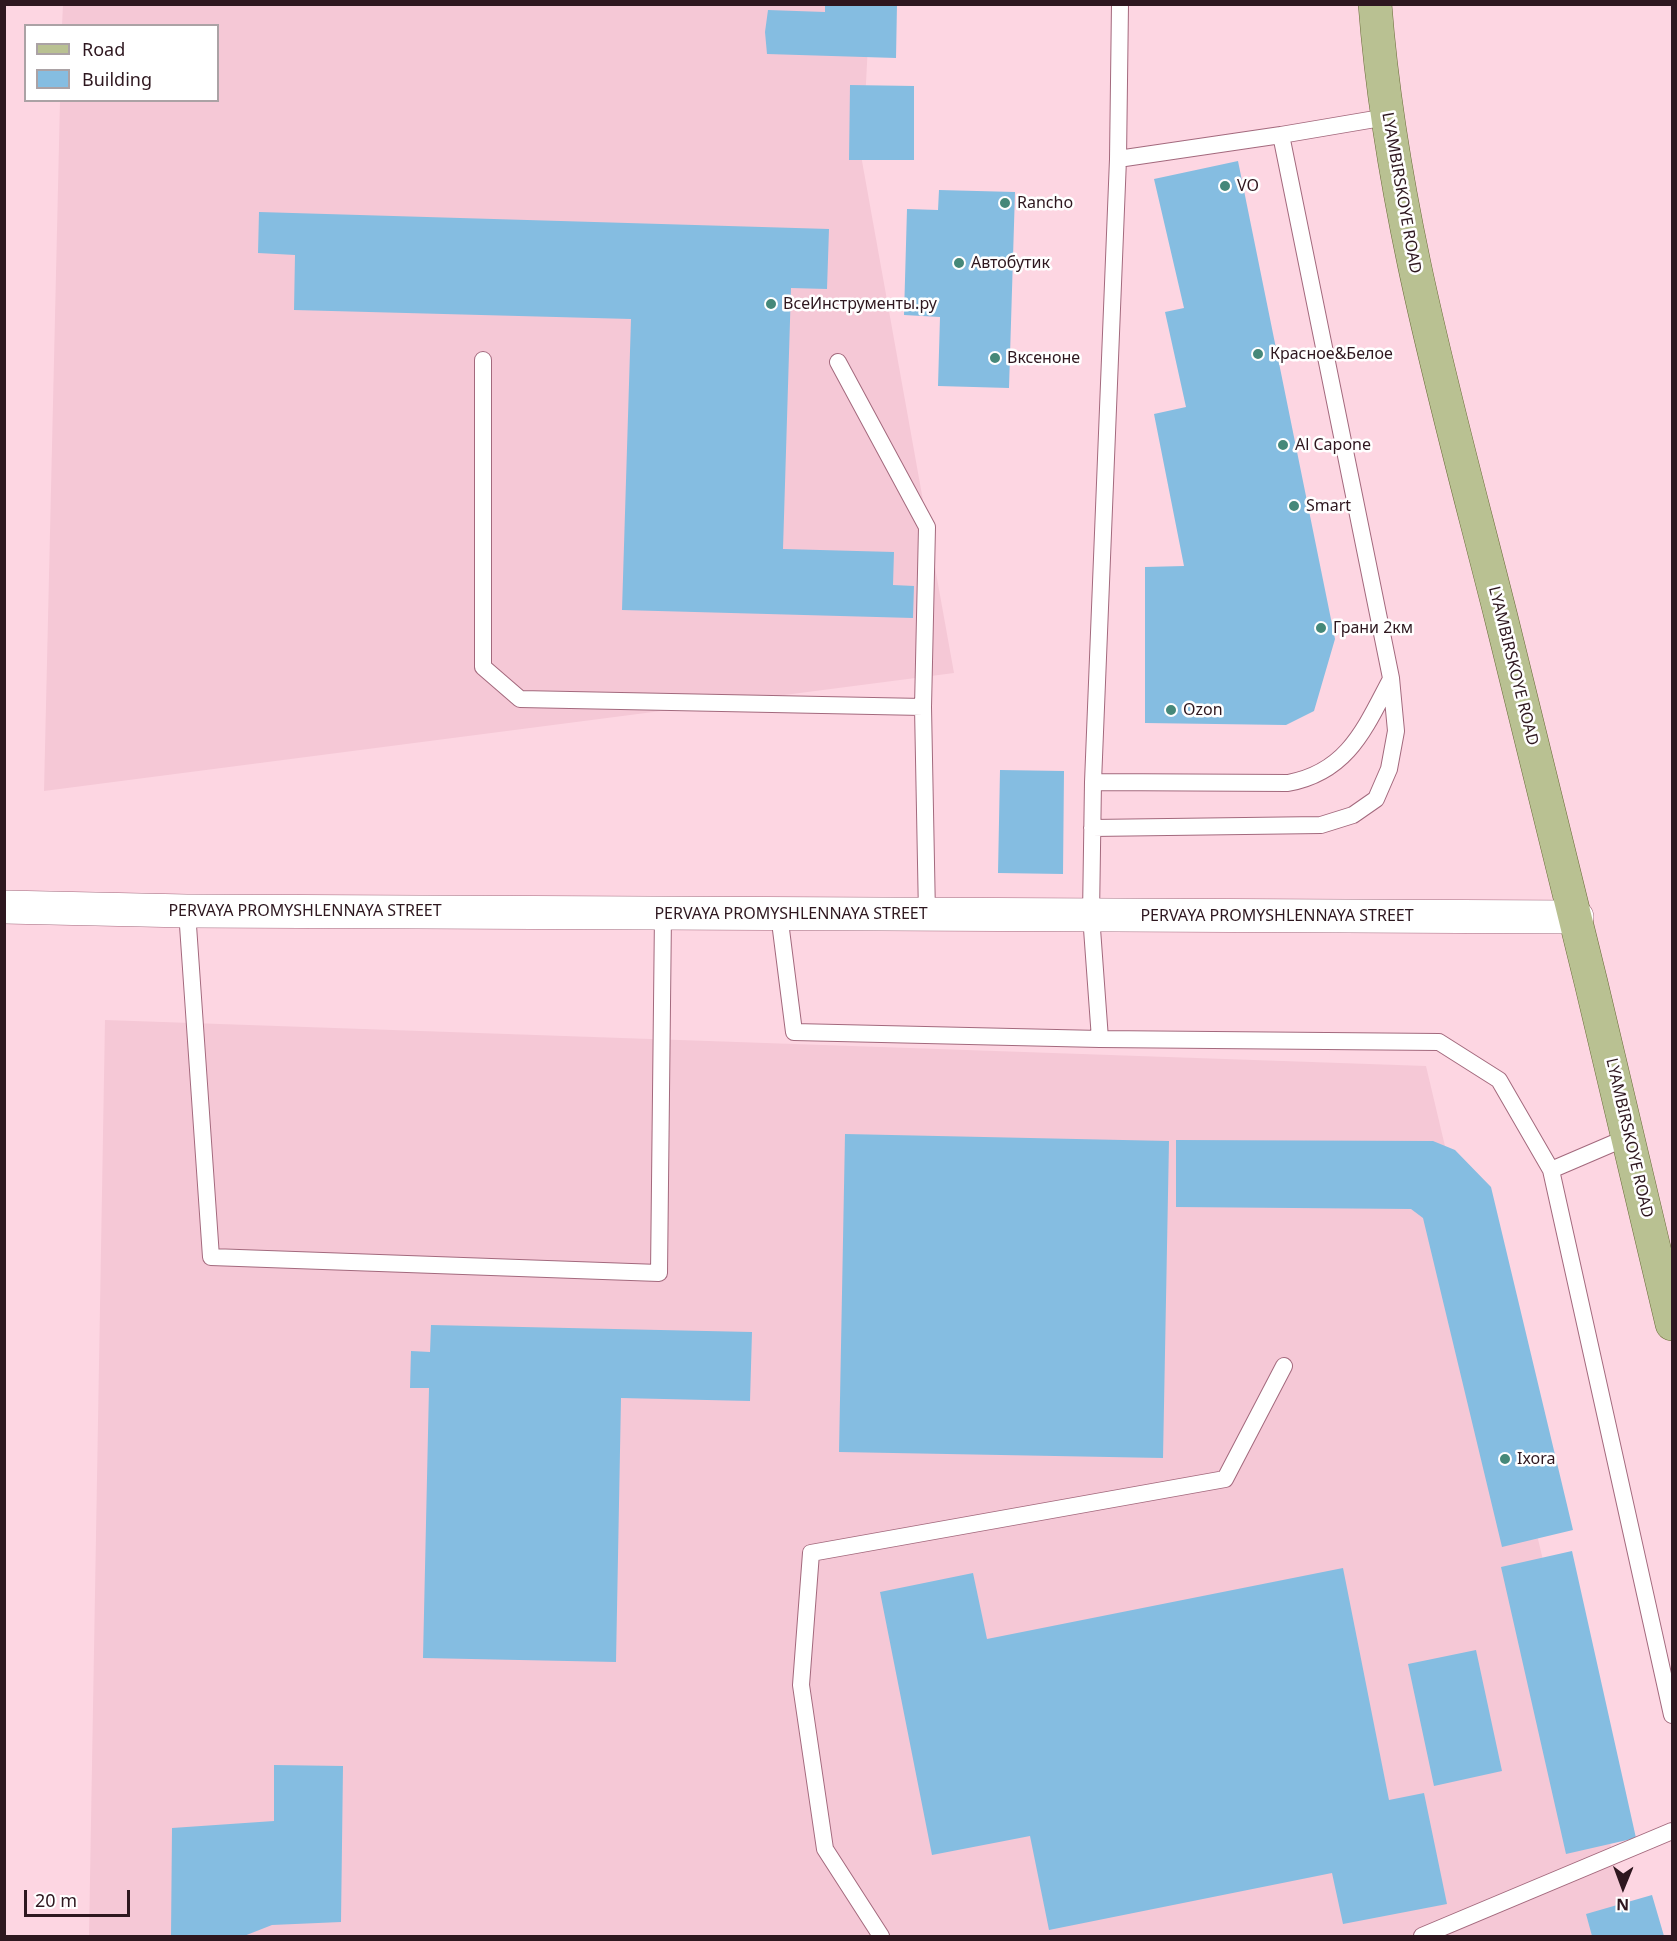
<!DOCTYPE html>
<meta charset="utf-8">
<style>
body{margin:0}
#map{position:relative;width:1677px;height:1941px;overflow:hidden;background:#fdd6e2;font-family:"Noto Sans",sans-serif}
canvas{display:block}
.frame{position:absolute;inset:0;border:6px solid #2e171f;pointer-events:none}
.legend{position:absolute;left:24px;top:24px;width:195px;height:78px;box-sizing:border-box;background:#fff;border:2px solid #aba2a5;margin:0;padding:8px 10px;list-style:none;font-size:18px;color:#2e171f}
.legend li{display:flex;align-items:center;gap:12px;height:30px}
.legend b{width:30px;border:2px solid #aba2a5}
.north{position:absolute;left:1593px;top:1857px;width:60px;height:60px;-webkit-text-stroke:4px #fff;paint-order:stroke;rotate:181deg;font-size:16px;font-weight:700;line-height:24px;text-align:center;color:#2e171f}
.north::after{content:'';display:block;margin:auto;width:21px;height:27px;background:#2e171f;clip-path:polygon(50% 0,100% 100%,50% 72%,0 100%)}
.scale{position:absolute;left:24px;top:1890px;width:106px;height:27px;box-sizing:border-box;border:3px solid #2e171f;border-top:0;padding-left:8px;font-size:18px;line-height:21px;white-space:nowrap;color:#2e171f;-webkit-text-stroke:4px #fff;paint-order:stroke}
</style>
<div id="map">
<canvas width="1677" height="1941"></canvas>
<div class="frame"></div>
<ul class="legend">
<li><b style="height:8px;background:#b9c192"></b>Road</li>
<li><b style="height:16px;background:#85bde1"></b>Building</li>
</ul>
<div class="north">N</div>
<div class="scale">20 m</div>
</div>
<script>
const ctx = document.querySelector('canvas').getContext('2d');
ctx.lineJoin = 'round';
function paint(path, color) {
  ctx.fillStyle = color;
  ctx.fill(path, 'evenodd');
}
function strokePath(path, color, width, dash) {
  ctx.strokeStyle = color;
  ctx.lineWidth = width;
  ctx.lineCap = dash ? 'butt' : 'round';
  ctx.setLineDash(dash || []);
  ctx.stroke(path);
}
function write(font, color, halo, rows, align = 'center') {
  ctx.font = font + ' "Noto Sans",sans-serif';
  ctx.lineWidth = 5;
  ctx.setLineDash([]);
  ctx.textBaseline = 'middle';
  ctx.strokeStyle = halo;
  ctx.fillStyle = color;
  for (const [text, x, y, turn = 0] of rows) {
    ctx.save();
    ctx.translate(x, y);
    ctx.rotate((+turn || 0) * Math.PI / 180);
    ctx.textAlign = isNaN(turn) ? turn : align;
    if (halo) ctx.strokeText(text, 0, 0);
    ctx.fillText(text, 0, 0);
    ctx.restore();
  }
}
const built = new Path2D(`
 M63 5H870L862 161 954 673 44 791 60 101 218 100V26L62 25Z
 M105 1020 1426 1066 1632 1936H89Z`);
const building = new Path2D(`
 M825 4H897L896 58 767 54 765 32 768 10 825 12Z
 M850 85 914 86V160H849Z
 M1238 161 1335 639 1314 711 1286 725 1145 723V567L1184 566 1154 414 1186 407 1165 312 1184 308 1154 179Z
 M939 190 1015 192 1009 388 938 386 940 317 904 315 907 209 938 210Z
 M259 212 829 229 827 289 791 288 783 549 894 552 893 585 914 586 913 618 622 610 631 319 294 310 295 255 258 253Z
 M1000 770 1064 771 1063 874 998 873Z
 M845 1134 1169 1141 1163 1458 839 1452Z
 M1176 1140 1433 1141 1455 1150 1491 1187 1573 1530 1502 1547 1423 1218 1411 1209 1176 1207Z
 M431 1325 752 1332 750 1401 621 1398 616 1662 423 1658 429 1388H410L411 1351 430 1352Z
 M1572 1551 1636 1838 1566 1854 1501 1567Z
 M1343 1568 1389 1800 1424 1793 1447 1904 1343 1924 1332 1873 1049 1930 1030 1836 932 1855 880 1592 973 1573 987 1639Z
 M1476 1650 1502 1771 1434 1786 1408 1664Z
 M274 1765 343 1766 341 1922 272 1925 244 1936H171L172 1828 274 1821Z
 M1652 1895 1664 1936H1592L1586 1914Z`);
const lane = new Path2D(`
 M1120 4 1118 159 1093 782 1091 915 1100 1039 1439 1042 1499 1080 1551 1170
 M1281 135 1387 117
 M483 360V667L520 699 923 707 927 915
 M838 362 927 527 923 707
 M1093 782 1288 783C1348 772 1365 728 1391 679
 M1092 828 1321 825 1353 815 1376 799 1389 769 1396 731 1391 678 1281 135 1118 159
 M187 911 211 1257 659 1273 663 914
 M779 914 794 1032 1100 1039
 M1628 1137 1551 1170 1672 1715
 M881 1936 825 1849 801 1685 811 1553 1225 1479 1284 1366
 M1422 1936 1672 1831`);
const street = new Path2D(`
 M4 907 187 911 1577 917`);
const primary = new Path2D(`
 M1375 4C1391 213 1450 414 1501 617 1560 852 1617 1088 1672 1324`);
const markers = [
 [1225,186,6,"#458879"],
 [1005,203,6,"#458879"],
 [959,263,6,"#458879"],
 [771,304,6,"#458879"],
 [1258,354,6,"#458879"],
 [995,358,6,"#458879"],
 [1283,445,6,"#458879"],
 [1294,506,6,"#458879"],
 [1321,628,6,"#458879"],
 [1171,710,6,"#458879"],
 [1505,1459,6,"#458879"]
];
const poiNames = [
 ["VO",1237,186],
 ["Rancho",1017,203],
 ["Автобутик",971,263],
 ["ВсеИнструменты.ру",783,304],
 ["Красное&Белое",1270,354],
 ["Вксеноне",1007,358],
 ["Al Capone",1295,445],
 ["Smart",1306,506],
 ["Грани 2км",1333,628],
 ["Ozon",1183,710],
 ["Ixora",1517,1459]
];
const streetNames = [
 ["LYAMBIRSKOYE ROAD",1401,193,80],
 ["LYAMBIRSKOYE ROAD",1513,666,76],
 ["PERVAYA PROMYSHLENNAYA STREET",305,911],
 ["PERVAYA PROMYSHLENNAYA STREET",791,914],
 ["PERVAYA PROMYSHLENNAYA STREET",1277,916],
 ["LYAMBIRSKOYE ROAD",1629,1138,77]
];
paint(built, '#f5c8d6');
paint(building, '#85bde1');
strokePath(lane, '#a3697d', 18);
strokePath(street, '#a3697d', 34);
strokePath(primary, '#6a6b3a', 34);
strokePath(lane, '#fff', 16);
strokePath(street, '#fff', 33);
strokePath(primary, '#b9c192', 33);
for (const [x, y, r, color] of markers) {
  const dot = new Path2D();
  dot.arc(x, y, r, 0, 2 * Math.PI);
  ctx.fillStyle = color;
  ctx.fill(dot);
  strokePath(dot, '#fff', 2);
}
write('16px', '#2e171f', '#fff', poiNames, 'left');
write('16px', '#2e171f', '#fff', streetNames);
</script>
